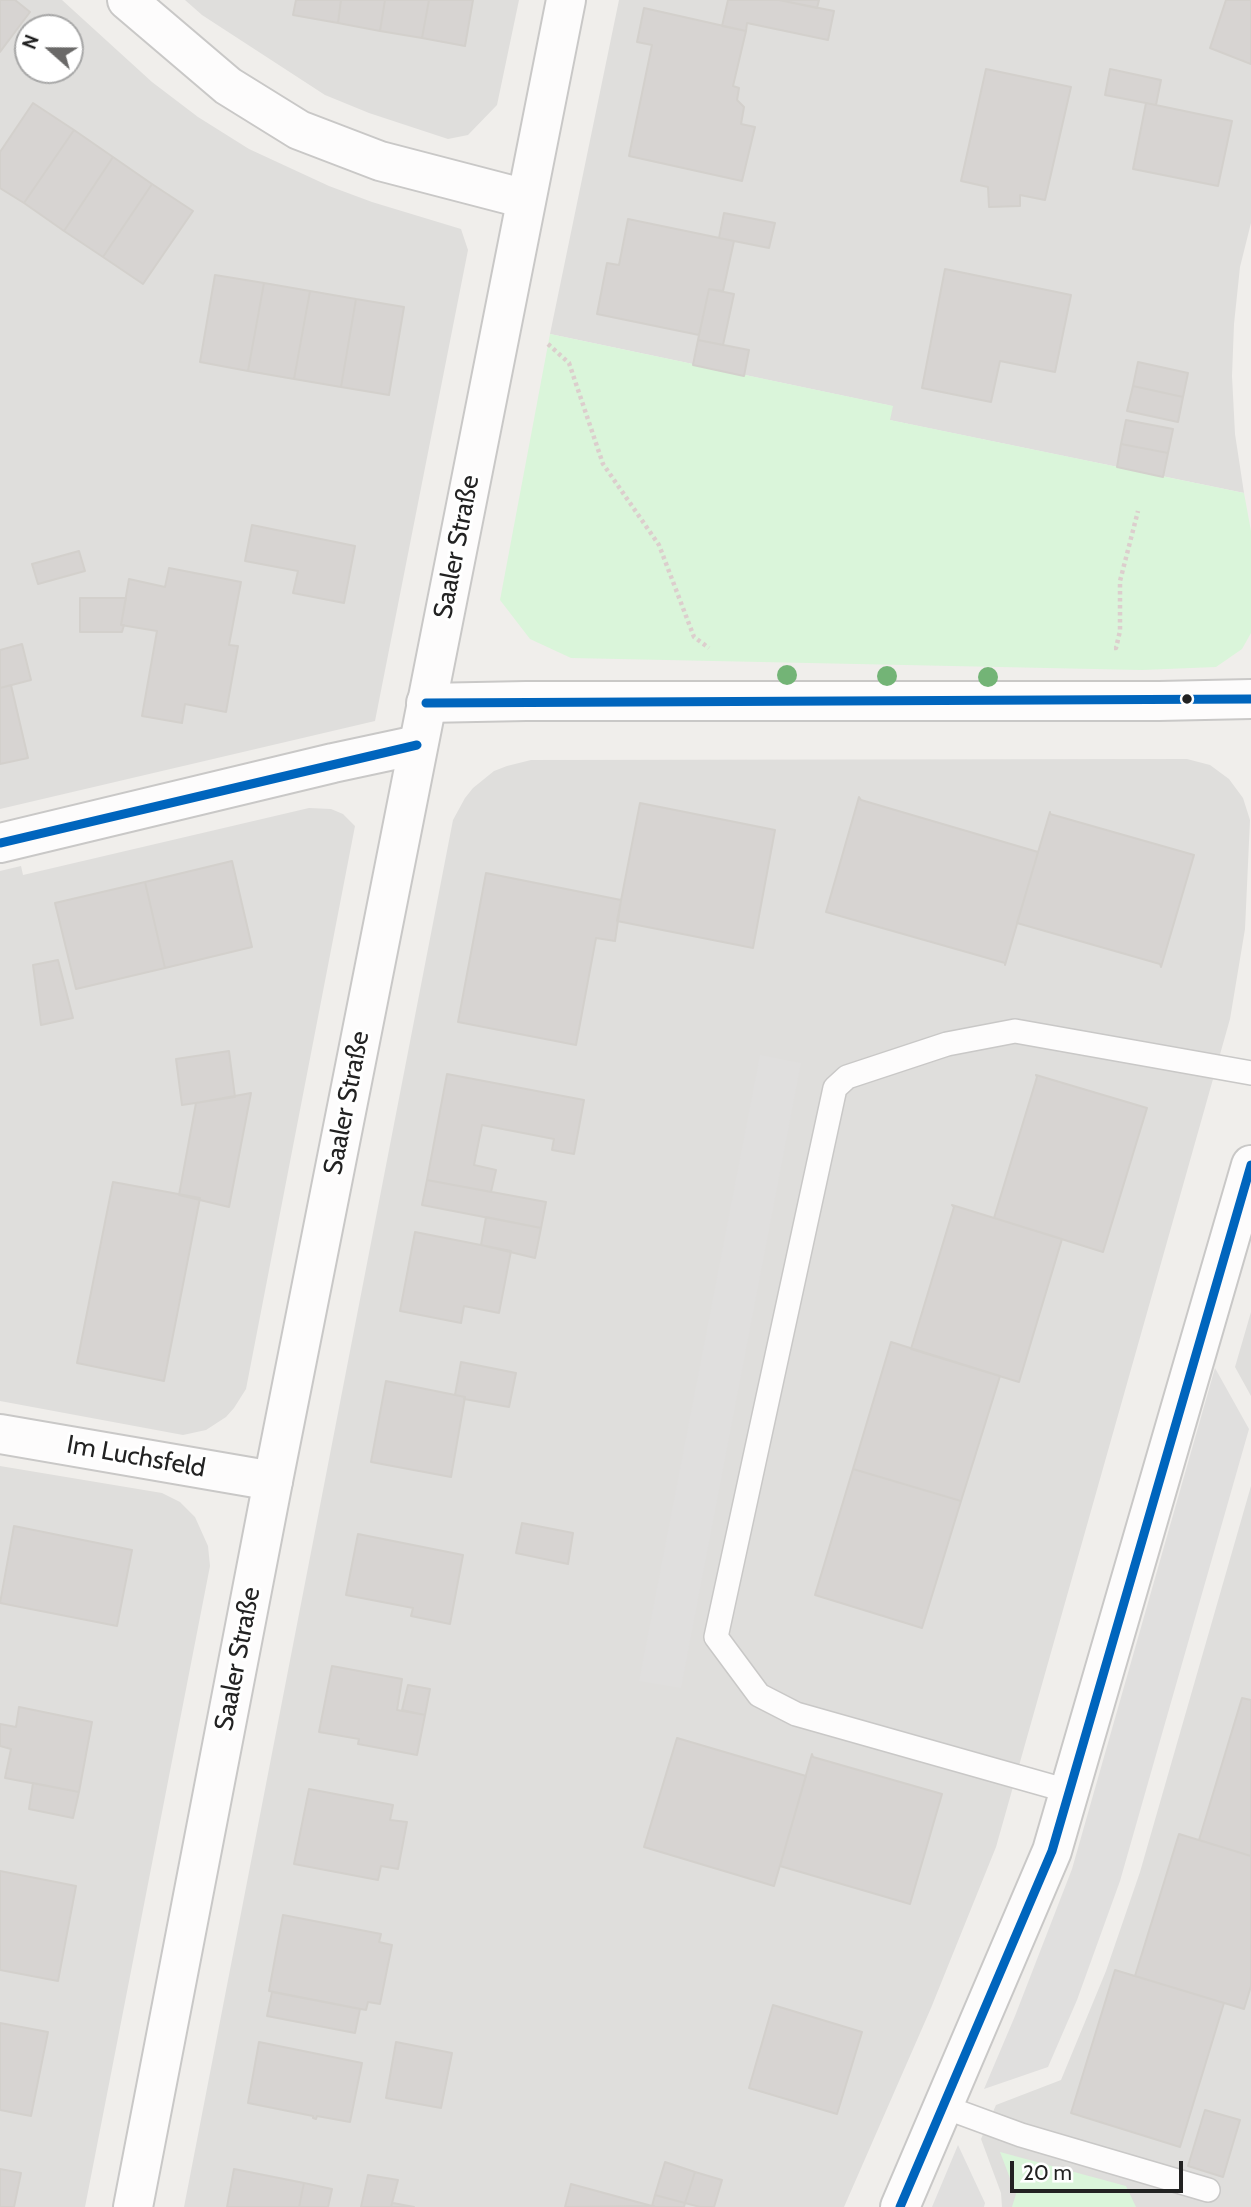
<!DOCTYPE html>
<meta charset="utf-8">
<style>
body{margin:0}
#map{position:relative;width:1251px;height:2207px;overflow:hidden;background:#f0eeeb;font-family:Cabin,sans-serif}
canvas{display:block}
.north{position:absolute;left:14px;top:14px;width:70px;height:70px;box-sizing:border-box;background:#fff;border:2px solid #a7a7a7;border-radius:50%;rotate:291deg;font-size:19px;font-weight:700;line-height:28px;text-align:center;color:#222}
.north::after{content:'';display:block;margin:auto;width:24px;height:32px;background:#6a6968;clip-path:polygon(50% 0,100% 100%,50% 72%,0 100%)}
.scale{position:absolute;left:1010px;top:2161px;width:173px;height:32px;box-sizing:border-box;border:4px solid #222;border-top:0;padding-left:9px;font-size:21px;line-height:24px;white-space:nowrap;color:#222;-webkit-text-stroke:5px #fff;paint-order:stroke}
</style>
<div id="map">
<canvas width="1251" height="2207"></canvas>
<div class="north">N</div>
<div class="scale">20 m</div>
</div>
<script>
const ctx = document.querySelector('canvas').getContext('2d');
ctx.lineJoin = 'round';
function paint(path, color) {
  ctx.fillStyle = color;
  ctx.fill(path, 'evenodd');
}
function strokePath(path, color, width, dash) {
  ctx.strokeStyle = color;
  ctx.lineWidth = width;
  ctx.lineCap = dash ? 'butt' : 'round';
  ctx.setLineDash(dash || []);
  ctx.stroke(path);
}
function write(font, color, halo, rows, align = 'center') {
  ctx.font = font + ' Cabin,sans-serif';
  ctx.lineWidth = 6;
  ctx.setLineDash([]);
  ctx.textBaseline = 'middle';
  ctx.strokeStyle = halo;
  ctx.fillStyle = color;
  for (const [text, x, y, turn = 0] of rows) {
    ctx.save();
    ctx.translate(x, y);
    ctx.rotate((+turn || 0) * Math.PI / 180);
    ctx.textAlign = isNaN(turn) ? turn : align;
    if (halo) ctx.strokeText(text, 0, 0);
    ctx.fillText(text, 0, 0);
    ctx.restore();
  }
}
const residential = new Path2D(`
 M0 0H62L152 82 198 117 249 149 329 186 372 202 461 229 468 250 375 721 0 809ZM28 28H70V70H28Z
 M185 0H519L497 105 468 135 448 139 369 113 325 95 202 15Z
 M619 0H1251V223L1240 267 1234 324 1232 376 1235 434 1244 493 889 420 892 406 550 334Z
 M1187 759 1210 765 1229 779 1243 798 1250 820 1245 929 1230 1019 996 1847 931 2008 844 2207H184L453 820 465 798 473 788 494 771 507 766 531 760Z
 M309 808 331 809 343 814 355 826 246 1389 234 1408 226 1417 206 1430 183 1435 0 1401V871L21 866 23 875Z
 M1251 1312V1396L1235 1367Z
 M0 1466 162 1493 180 1502 195 1517 208 1546 210 1566 85 2207H0Z
 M1251 1486V2207H1002L1001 2193 981 2139 996 2105 1061 2080 1106 1971 1140 1872Z`);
const park = new Path2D(`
 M550 334 893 406 890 420 1244 493 1251 531V633L1242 649 1216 667 1142 670 571 658 530 639 500 600Z
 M1000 2152 1126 2186 1136 2207H1012L1016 2194Z`);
const parking = new Path2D(`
 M760 1055 801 1063 681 1688 639 1681Z
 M1215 1368 1249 1429 1120 1881 1077 2000 1048 2067 984 2089 1015 2016 1072 1869Z
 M958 2145 985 2203 984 2207H932Z`);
const building = new Path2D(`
 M0 0H15L30 12 0 52Z
 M296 0H341L338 23 293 15Z
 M341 0H385L380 31 338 23Z
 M385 0H429L422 38 380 31Z
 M429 0H473L465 46 422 38Z
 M728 0H779L834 11 828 40 747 23 746 31 722 26Z
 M779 0H819L817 8Z
 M1226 0H1251V64L1210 48Z
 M644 8 746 31 733 86 739 88 737 100 744 107 741 124 755 127 742 181 629 156 652 45 637 42Z
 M986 69 1071 87 1045 200 1020 195V206L989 207 988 187 961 181Z
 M1110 69 1161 80 1156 105 1105 95Z
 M33 103 74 130 24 203 0 188V152Z
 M1146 103 1232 121 1218 186 1133 169Z
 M74 130 113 157 64 231 24 203Z
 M113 157 152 184 103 257 64 231Z
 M152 184 193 211 143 284 103 257Z
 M724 213 775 223 769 248 719 238Z
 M628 219 734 241 723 291 709 289 699 335 597 314 607 263 619 265Z
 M945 269 1071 295 1055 372 1000 361 991 402 922 388Z
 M215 275 264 283 248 371 200 362Z
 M264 283 310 291 294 379 248 371Z
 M709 289 734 294 723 345 698 340Z
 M310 291 356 299 341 387 294 379Z
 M356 299 404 307 389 395 341 387Z
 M698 340 749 350 744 376 693 365Z
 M1138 362 1188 373 1183 397 1133 386Z
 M1133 386 1183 397 1178 422 1127 411Z
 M1126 420 1173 429 1168 453 1121 444Z
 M1121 444 1168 453 1163 477 1117 467Z
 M252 525 355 546 344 603 293 593 298 571 245 561Z
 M79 551 85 571 38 584 32 564Z
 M169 568 241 582 229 645 238 646 226 712 185 704 182 723 142 716 157 631 121 625 129 579 165 587Z
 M80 598H126L121 625H124L122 632H80Z
 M22 644 31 680 0 688V650Z
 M11 685 28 758 0 764V688Z
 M859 797 861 800 1038 852 1005 965V963L826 912Z
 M640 803 775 830 753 948 617 921Z
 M1050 812V814L1194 855 1161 967 1160 964 1017 923Z
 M232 861 252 947 165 968 145 882Z
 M486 873 621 900 615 941 596 938 576 1045 458 1022Z
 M145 882 165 968 76 989 55 903Z
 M58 960 73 1018 41 1025 33 965Z
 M229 1051 235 1097 182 1105 176 1059Z
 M447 1074 584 1100 574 1154 552 1150 554 1139 482 1125 474 1165 496 1170 491 1192 427 1180Z
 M1036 1075 1147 1108 1103 1252 994 1218 1037 1077Z
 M251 1093 229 1207 179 1195 196 1103Z
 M427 1180 546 1202 541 1228 422 1205Z
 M113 1182 200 1198 164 1381 77 1363Z
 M952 1205 1062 1239 1019 1382 911 1349 954 1207Z
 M486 1217 541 1228 535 1258 481 1245Z
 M415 1232 511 1251 499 1313 464 1306 461 1323 400 1311Z
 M891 1342 1000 1376 961 1501 853 1469Z
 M461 1362 516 1373 509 1407 464 1399 465 1397 455 1395Z
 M386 1381 465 1397 451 1477 371 1462Z
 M853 1469 961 1501 922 1628 815 1595Z
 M522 1523 573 1533 568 1564 516 1553Z
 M14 1526 132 1550 117 1626 0 1603Z
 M358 1534 463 1555 450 1624 411 1616 413 1608 346 1595Z
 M332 1666 402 1679 397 1710 425 1715 417 1755 358 1744 359 1739 319 1732Z
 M408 1685 430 1689 425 1715 402 1710Z
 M1242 1698 1251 1700V1856L1199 1840Z
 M19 1707 92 1722 79 1792 5 1778 11 1749 0 1746V1724L16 1727Z
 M677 1738 806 1776 774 1886 644 1847Z
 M812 1754 813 1757 942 1794 910 1904 780 1866Z
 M33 1783 79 1792 73 1818 29 1809Z
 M309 1789 393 1805 390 1820 407 1822 398 1869 381 1866 378 1880 294 1864Z
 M1179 1834 1251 1856V1986L1244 2009 1135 1976Z
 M0 1871 76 1886 58 1981 0 1970Z
 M283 1915 381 1934 379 1942 392 1945 380 2004 368 2002 366 2010 269 1991Z
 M1115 1970 1224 2003 1180 2147 1071 2113Z
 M272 1992 360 2009 355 2033 267 2016Z
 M773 2005 862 2032 837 2114 749 2088Z
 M0 2023 48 2032 31 2116 0 2110Z
 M259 2042 362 2063 350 2122 317 2116 316 2119 313 2118V2116L248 2103Z
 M396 2042 452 2053 441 2108 386 2098Z
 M1205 2110 1240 2120 1223 2177 1188 2166Z
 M665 2162 695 2172 685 2203 655 2195Z
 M0 2169 21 2173 14 2207H0Z
 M234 2169 304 2183 299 2207H227Z
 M695 2172 722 2180 714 2207H700L685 2203Z
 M368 2175 398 2180 391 2207H361Z
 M304 2183 332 2189 328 2207H299Z
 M571 2184 652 2206H654L565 2207Z
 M655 2195 685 2203 684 2207H654L652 2206Z
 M392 2203H393L414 2207H391Z`);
const path = new Path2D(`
 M548 344 569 363 603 464 659 545 694 637 709 648
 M1114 648H1116L1120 631V581L1138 511`);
const service = new Path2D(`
 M1068 1791 796 1714 759 1695 716 1637 835 1088 847 1077 947 1044 1015 1031 1251 1073
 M942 2106 1021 2135 1208 2190`);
const minor = new Path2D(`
 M127 0 228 86 299 130 380 161 526 199
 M426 703 526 701H1159L1251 699
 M0 843 333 763 417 745
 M0 1434 273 1481
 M900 2207 1052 1851 1251 1165`);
const tertiary = new Path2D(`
 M133 2207 273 1481 566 0`);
const bus1 = new Path2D(`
 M426 703 1251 699
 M0 843 417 745
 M900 2207 1052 1851 1251 1165`);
const trees = [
 [787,675],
 [887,676],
 [988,677]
];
const markers = [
 [1187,699,6,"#222"]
];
const streetNames = [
 ["Saaler Straße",457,547,-79],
 ["Saaler Straße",347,1103,-79],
 ["Im Luchsfeld",136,1457,10],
 ["Saaler Straße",238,1659,-79]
];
paint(residential, '#dfdedc');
paint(park, '#daf5da');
paint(parking, '#e0dfde');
paint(building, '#d7d4d2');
strokePath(building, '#d3d0cc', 2);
strokePath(service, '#c9c8c7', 26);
strokePath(minor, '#c9c8c7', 42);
strokePath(tertiary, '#c9c8c7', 42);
strokePath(path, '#dccecd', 4.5, [3.5, 3.5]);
strokePath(service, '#fdfcfc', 23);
strokePath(minor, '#fdfcfc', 38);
strokePath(tertiary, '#fdfcfc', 38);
strokePath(bus1, '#0065bd', 9);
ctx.fillStyle = '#73b476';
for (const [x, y] of trees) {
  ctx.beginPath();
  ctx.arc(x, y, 10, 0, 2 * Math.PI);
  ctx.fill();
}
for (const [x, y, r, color] of markers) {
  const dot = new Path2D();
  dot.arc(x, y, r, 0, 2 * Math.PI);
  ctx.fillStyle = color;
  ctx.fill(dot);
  strokePath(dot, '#fff', 2.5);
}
write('26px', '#222', '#fff', streetNames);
</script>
